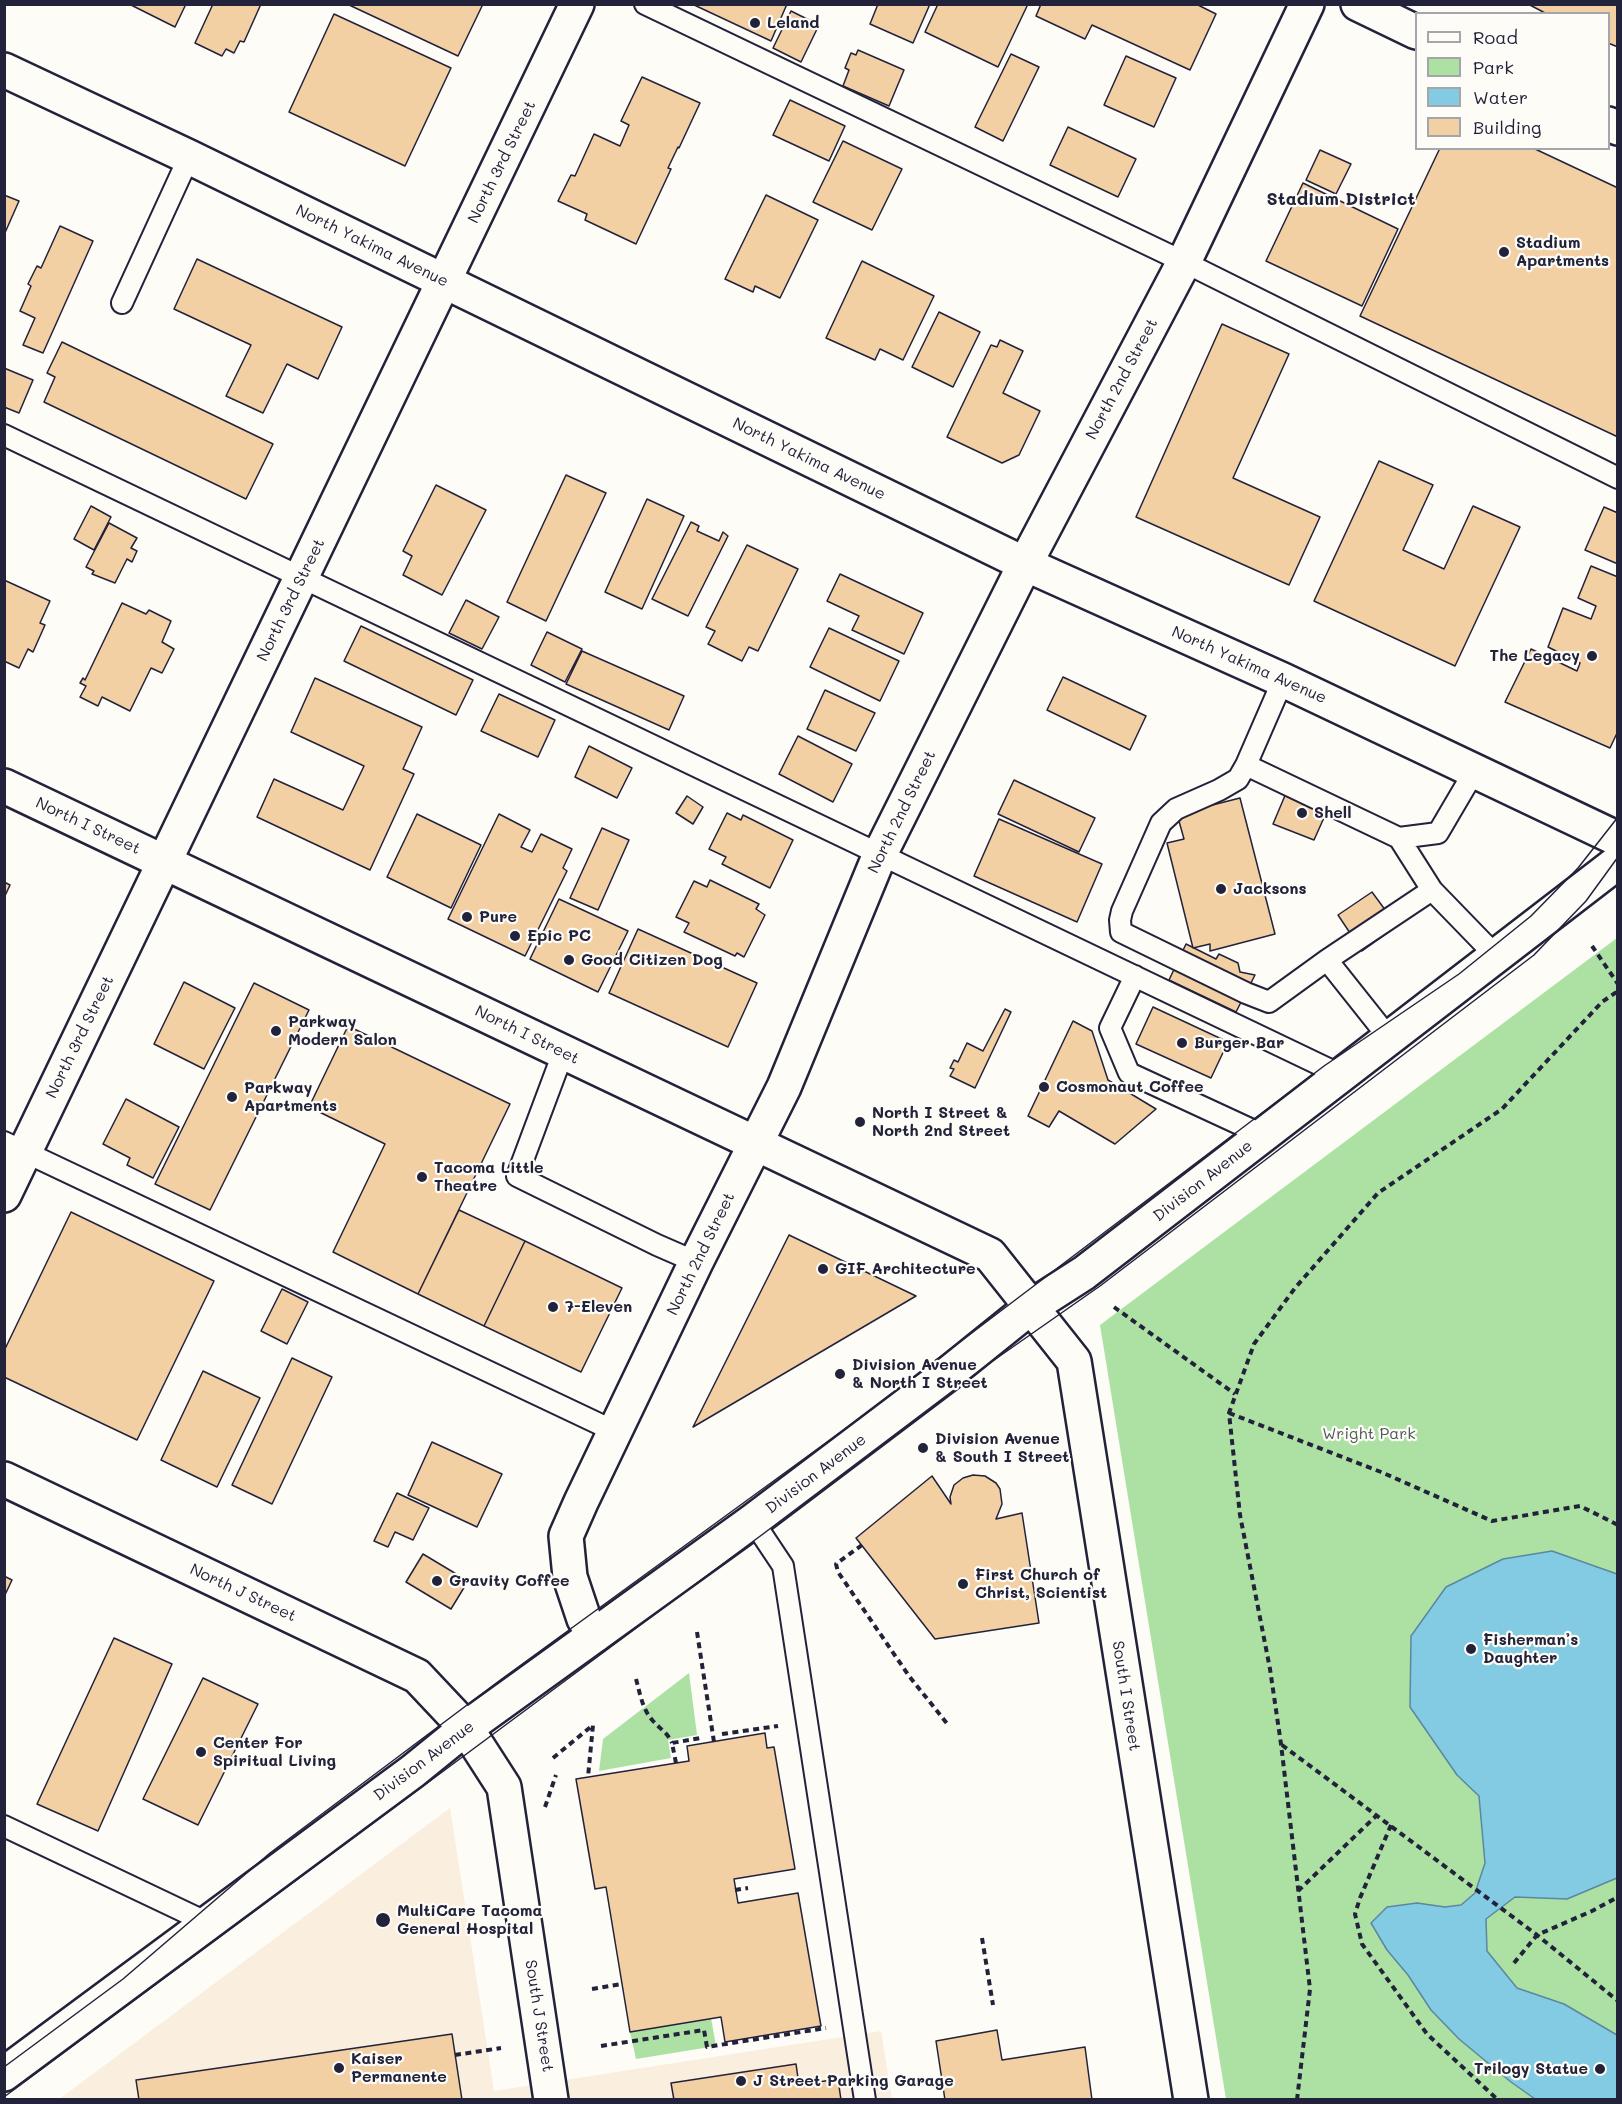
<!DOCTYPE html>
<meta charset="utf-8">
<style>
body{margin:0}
#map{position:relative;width:1622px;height:2104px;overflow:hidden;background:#fdfcf7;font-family:Mali,sans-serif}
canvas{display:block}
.frame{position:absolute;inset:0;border:6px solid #22223b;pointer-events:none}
.legend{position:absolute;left:1415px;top:12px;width:195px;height:138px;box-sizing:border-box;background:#fdfcf7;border:2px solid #a5a5ac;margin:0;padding:8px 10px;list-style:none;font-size:18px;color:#22223b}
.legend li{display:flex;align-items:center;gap:12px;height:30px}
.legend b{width:30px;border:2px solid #a5a5ac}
</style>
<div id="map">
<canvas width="1622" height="2104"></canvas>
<div class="frame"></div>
<ul class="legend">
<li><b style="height:8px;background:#fdfcf7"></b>Road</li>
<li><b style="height:16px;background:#ade1a3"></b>Park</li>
<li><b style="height:16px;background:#82cbe3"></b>Water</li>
<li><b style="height:16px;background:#f3cfa4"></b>Building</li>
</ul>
</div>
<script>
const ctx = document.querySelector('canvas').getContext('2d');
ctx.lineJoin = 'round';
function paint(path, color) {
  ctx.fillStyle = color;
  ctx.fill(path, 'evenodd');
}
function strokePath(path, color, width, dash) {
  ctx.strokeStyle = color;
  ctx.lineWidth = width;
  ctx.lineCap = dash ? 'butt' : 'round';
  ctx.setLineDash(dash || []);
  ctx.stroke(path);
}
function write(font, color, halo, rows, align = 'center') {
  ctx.font = font + ' Mali,sans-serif';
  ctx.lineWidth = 4.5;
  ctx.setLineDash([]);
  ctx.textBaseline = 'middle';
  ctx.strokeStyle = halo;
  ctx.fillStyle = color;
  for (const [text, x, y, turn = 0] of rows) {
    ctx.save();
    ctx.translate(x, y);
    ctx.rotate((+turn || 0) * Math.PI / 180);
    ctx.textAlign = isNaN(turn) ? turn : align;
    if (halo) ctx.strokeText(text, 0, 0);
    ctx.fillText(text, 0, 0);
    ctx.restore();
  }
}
const built = new Path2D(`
 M450 1808 494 2091 881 2031 892 2099 58 2100Z`);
const green = new Path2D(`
 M1617 938V2099H1226L1100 1325Z
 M689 1673 697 1735 668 1740 671 1758 599 1771 603 1739Z
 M711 2018 716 2046 636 2059 630 2032Z`);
const water = new Path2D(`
 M1552 1551 1617 1574V1878L1567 1899 1515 1897 1486 1919 1487 1951 1517 1988 1564 2004 1617 2035V2099H1535L1511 2082 1459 2039 1431 2010 1408 1975 1387 1950 1371 1923 1387 1907 1417 1903 1445 1907 1461 1905 1475 1893 1485 1863 1479 1796 1457 1775 1410 1707 1411 1636 1446 1587 1503 1559Z`);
const building = new Path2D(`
 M129 4H186L175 27Z
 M213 4H261L244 42 240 41 234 53 226 49 222 56 195 43Z
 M347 4H483L458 56Z
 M692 4H787L771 41Z
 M878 4H930L913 43 870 24Z
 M938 4H1028L998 67 925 32Z
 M1041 4H1196L1216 14 1190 70 1092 25 1085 39 1036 16Z
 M1528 4H1618V47L1608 43V14H1547Z
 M791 11 819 25 801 62 773 48Z
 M334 14 451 68 405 166 289 112Z
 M858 50 904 70 889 106 843 86 849 70 845 68 851 53 856 55Z
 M1011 54 1039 67 1003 141 975 127Z
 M1126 56 1176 78 1154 127 1104 105Z
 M642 77 700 103 679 148 678 147 668 168 671 169 636 244 585 220 587 214 558 201 571 175 575 176 594 134 620 146 629 125 621 121Z
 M790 100 845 126 829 161 773 135Z
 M1068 127 1136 159 1118 197 1050 165Z
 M843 141 902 169 872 230 813 202Z
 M1440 148H1533L1618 188V437L1360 316Z
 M1320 150 1351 164 1336 194 1306 180Z
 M1303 183 1398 229 1362 306 1266 261Z
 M4 195 19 201 4 235Z
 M766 195 818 220 780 298 755 286 753 292 725 279Z
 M60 226 93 241 43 353 23 345 35 318 20 311 31 286 28 284 37 266 41 268Z
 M197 259 342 327 318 379 287 364 263 413 226 396 251 345 174 309Z
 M862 261 934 296 903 360 880 349 875 360 826 338Z
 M939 312 980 332 953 387 912 367Z
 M1222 324 1289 354 1233 478 1320 517 1289 585 1136 517Z
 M1000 340 1023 351 1003 393 1040 411 1019 455 1002 463 947 437 991 345 997 347Z
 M62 342 273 444 246 499 44 402 55 377 47 373Z
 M4 368 33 380 19 413 4 407Z
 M1379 461 1433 485 1403 550 1444 569 1473 506 1520 527 1455 666 1314 601Z
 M566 475 606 493 546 621 507 602Z
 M436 485 486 510 442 595 403 575 412 556 403 551Z
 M647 499 684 516 642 609 605 592Z
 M91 506 111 517 94 550 74 539Z
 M1604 507 1618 513V564L1585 550Z
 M691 522 699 526 697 531 719 541 723 532 728 536 688 616 652 599Z
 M109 523 137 538 131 548 137 551 132 562 127 559 115 583 92 574 94 571 86 567Z
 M747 545 798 569 758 651 749 647 742 661 708 644 715 631 706 627Z
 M1591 566 1618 577V731L1610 748 1505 702 1531 649 1577 671 1580 663 1548 647 1563 608 1591 619 1596 606 1578 598Z
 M840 574 923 613 904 654 852 630 859 616 827 601Z
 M4 580 50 601 40 623 45 625 33 652 28 649 19 668 4 661Z
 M466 600 499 617 482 649 449 633Z
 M122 603 146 614 149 610 171 621 162 642 174 649 162 673 151 668 130 711 102 697 98 706 80 697 86 686 80 683 83 678 85 680Z
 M361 626 473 680 456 715 344 661Z
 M829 628 899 661 880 701 810 667Z
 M547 632 582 649 565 682 531 665Z
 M582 651 684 696 669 730 566 684Z
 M1063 677 1146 716 1130 750 1047 710Z
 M315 678 422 727 403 769 414 774 370 870 257 817 274 779 343 810 364 766 291 732Z
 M825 690 875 713 856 751 807 729Z
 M499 694 555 720 538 757 481 731Z
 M798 736 852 764 833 802 779 774Z
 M589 746 632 768 617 798 575 777Z
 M1014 780 1095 818 1079 852 998 814Z
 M1289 786 1331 802 1314 840 1273 824Z
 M687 796 703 807 693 824 676 813Z
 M1240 798 1275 934 1210 951V944L1193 948 1167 843 1184 839 1177 814Z
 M727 813 741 820 743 815 793 840 770 888 722 864 726 857 709 849Z
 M417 814 481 845 451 908 387 877Z
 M499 814 530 830 521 847 532 852 541 834 572 849 563 868 567 871 525 956 448 919Z
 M999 819 1102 864 1077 922 974 876Z
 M602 828 629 840 598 910 570 898Z
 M710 880 759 904 756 909 765 915 744 957 737 953 735 956 684 932 689 923 676 917 694 881 707 887Z
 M4 882 10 885 4 898Z
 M1372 892 1397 926 1362 951 1338 915Z
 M559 899 628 931 598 992 530 959Z
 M638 929 757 983 728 1047 609 993Z
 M1186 944 1216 959 1219 954 1238 963 1240 972 1255 975 1236 1012 1169 980Z
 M184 982 235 1008 204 1069 154 1044Z
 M254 983 309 1010 210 1210 155 1184Z
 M1153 1007 1228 1042 1211 1078 1136 1044Z
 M1005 1009 1011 1012 975 1088 950 1076 954 1069 950 1068 954 1060 958 1062 967 1043 983 1051Z
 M1073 1021 1092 1031 1108 1080 1156 1109 1115 1144 1059 1111 1049 1127 1028 1116Z
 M348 1026 510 1104 418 1294 333 1252 385 1144 309 1107Z
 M126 1099 179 1127 153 1178 127 1165 130 1158 103 1144Z
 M459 1210 525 1241 484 1326 418 1294Z
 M71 1212 214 1281 137 1440 4 1377V1351Z
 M789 1235 916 1296 693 1427Z
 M525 1241 622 1288 581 1372 484 1326Z
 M282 1289 308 1302 287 1344 261 1331Z
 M292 1358 332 1377 272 1504 232 1485Z
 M203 1371 260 1398 217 1487 161 1460Z
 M432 1442 502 1474 477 1527 408 1495Z
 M973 1475 985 1476 996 1483 1000 1489 1002 1504 996 1519 1022 1513 1039 1623 935 1639 856 1538 932 1476 951 1504 950 1497 954 1485 963 1478Z
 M397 1493 429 1508 413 1540 395 1532 388 1547 374 1541Z
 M423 1554 468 1581 451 1609 406 1582Z
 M4 1576 12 1580 4 1597Z
 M114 1638 172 1664 98 1831 37 1804Z
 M203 1678 258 1704 198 1825 143 1799Z
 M765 1733 767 1748 774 1747 795 1869 734 1879 738 1903 798 1893 821 2026 725 2042 721 2017 630 2032 606 1887 595 1889 576 1779 689 1761 687 1746Z
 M997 2030 1002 2060 1085 2047 1092 2100H945L936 2041Z
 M452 2034 462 2100H139L136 2080Z
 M796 2064 799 2085 838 2079 841 2100H674L671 2083Z`);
const path = new Path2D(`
 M1592 946 1618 984
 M1114 1307 1235 1394
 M1229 1413 1381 1472 1492 1521 1580 1506 1618 1525
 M862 1545 836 1564 838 1572 909 1676 949 1726
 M697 1632 714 1742
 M636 1679C640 1693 642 1709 653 1721 660 1729 668 1733 672 1743
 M722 1734 778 1726
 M1282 1745 1537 1935 1618 2001
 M553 1758 593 1725 588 1777
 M676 1763 672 1743 701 1738
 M545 1807 556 1775
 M1391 1825 1360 1898 1355 1914 1362 1944 1427 2034 1498 2100
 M735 1890 748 1888
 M1298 1891 1377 1815
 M982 1938 993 2005
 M1514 1963 1537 1935 1592 1911 1618 1897
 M592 1989 622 1984
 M601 2046 704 2030 707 2047 826 2028
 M455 2055 501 2048
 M1297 2100 1310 1989 1281 1744 1270 1669 1240 1515 1229 1413 1254 1344 1295 1288 1378 1193 1502 1109 1602 1002 1618 991`);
const lane = new Path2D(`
 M645 4 1184 262 1618 478
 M122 303 189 157
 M4 435 1341 1075
 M1283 680 1246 765 1238 779 1219 790 1176 809 1161 823 1122 911 1120 920 1121 932 1246 993 1269 1002 1327 960 1389 1038
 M1246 765 1399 838 1432 890
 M1399 838 1438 833 1475 770
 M1327 960 1432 890 1496 956
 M1135 976 1110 1028 1129 1073 1263 1135
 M563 1053 517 1176 657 1245 696 1262
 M4 1142 614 1431
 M753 1521 783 1566 865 2100
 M4 1826 208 1923`);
const street = new Path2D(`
 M1358 4 1416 32
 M4 70 189 157 1025 564 1283 680 1618 839
 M1608 124 1618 128
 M4 1195 577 4
 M4 1479 417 1676 466 1728 504 1787 551 2100
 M595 1635 584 1619 570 1577 566 1536 581 1502 696 1262 784 1087 880 854 1025 564 1184 262 1307 4`);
const secondary = new Path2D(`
 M4 786 990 1255 1074 1361 1191 2100
 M4 2074 413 1771 466 1728 753 1521 949 1373 1031 1307 1084 1273 1618 862`);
const tram = new Path2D(`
 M4 2067 123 1979 270 1853 499 1681 849 1426 1324 1066 1459 974 1531 916 1578 868 1618 817
 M4 2097 763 1534 987 1365 1100 1286 1534 955 1586 901 1618 857`);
const markers = [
 [755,23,6,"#22223b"],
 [1504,252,6,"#22223b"],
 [1592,656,6,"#22223b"],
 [1302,813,6,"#22223b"],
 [1221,889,6,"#22223b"],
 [467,917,6,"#22223b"],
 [515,936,6,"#22223b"],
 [569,960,6,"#22223b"],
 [276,1031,6,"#22223b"],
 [1182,1043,6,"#22223b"],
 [1044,1087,6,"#22223b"],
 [232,1097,6,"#22223b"],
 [860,1122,6,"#22223b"],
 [422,1177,6,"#22223b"],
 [823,1269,6,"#22223b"],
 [553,1307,6,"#22223b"],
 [840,1374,6,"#22223b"],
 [923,1448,6,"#22223b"],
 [437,1581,6,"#22223b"],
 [963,1584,6,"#22223b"],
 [1471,1649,6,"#22223b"],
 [201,1752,6,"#22223b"],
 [383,1920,8,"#22223b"],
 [339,2068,6,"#22223b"],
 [1600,2069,6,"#22223b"],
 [741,2081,6,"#22223b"]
];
const poiNames = [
 ["Leland",767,23],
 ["Stadium",1516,243],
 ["Apartments",1516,261],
 ["The Legacy",1580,656,"right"],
 ["Shell",1314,813],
 ["Jacksons",1233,889],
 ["Pure",479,917],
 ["Epic PC",527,936],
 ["Good Citizen Dog",581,960],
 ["Parkway",288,1022],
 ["Modern Salon",288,1040],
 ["Burger Bar",1194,1043],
 ["Cosmonaut Coffee",1056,1087],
 ["Parkway",244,1088],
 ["Apartments",244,1106],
 ["North I Street &",872,1113],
 ["North 2nd Street",872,1131],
 ["Tacoma Little",434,1168],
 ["Theatre",434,1186],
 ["GIF Architecture",835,1269],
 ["7-Eleven",565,1307],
 ["Division Avenue",852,1365],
 ["& North I Street",852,1383],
 ["Division Avenue",935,1439],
 ["& South I Street",935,1457],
 ["First Church of",975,1575],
 ["Christ, Scientist",975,1593],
 ["Gravity Coffee",449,1581],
 ["Fisherman’s",1483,1640],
 ["Daughter",1483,1658],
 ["Center For",213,1743],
 ["Spiritual Living",213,1761],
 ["MultiCare Tacoma",397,1911],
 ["General Hospital",397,1929],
 ["Kaiser",351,2059],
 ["Permanente",351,2077],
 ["Trilogy Statue",1588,2069,"right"],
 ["J Street Parking Garage",753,2081]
];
const streetNames = [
 ["North 3rd Street",502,162,-64],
 ["North Yakima Avenue",372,246,26],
 ["North 2nd Street",1122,379,-62],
 ["North Yakima Avenue",809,459,26],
 ["North 3rd Street",291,600,-64],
 ["North Yakima Avenue",1249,665,24],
 ["North 2nd Street",902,812,-64],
 ["North I Street",88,826,25],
 ["North I Street",527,1035,26],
 ["North 3rd Street",80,1037,-64],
 ["Division Avenue",1203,1181,-38],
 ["North 2nd Street",701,1254,-64],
 ["Division Avenue",816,1474,-37],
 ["North J Street",243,1593,25],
 ["South I Street",1126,1696,81],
 ["Division Avenue",424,1761,-37],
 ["South J Street",539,2016,81]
];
const parkNames = [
 ["Wright Park",1369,1434]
];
const neighbourhoodNames = [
 ["Stadium District",1341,199]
];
paint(built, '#faeede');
paint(green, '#ade1a3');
paint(water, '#82cbe3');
strokePath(water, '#5c87a0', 1.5);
paint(building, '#f3cfa4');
strokePath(building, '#22223b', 1.5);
strokePath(lane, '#22223b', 24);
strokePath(street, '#22223b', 38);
strokePath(secondary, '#22223b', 38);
strokePath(path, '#22223b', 4, [6, 4.5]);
strokePath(lane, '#fdfcf7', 20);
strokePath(street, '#fdfcf7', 33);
strokePath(secondary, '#fdfcf7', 33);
strokePath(tram, '#22223b', 1.5);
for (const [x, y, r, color] of markers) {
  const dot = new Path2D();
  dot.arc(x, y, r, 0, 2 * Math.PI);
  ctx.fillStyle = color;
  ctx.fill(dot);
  strokePath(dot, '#fdfcf7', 2);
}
write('bold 16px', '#22223b', '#fdfcf7', poiNames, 'left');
write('16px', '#22223b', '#fdfcf7', streetNames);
write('16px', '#4c5b5a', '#fdfcf7', parkNames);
write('bold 18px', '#22223b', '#fdfcf7', neighbourhoodNames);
</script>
